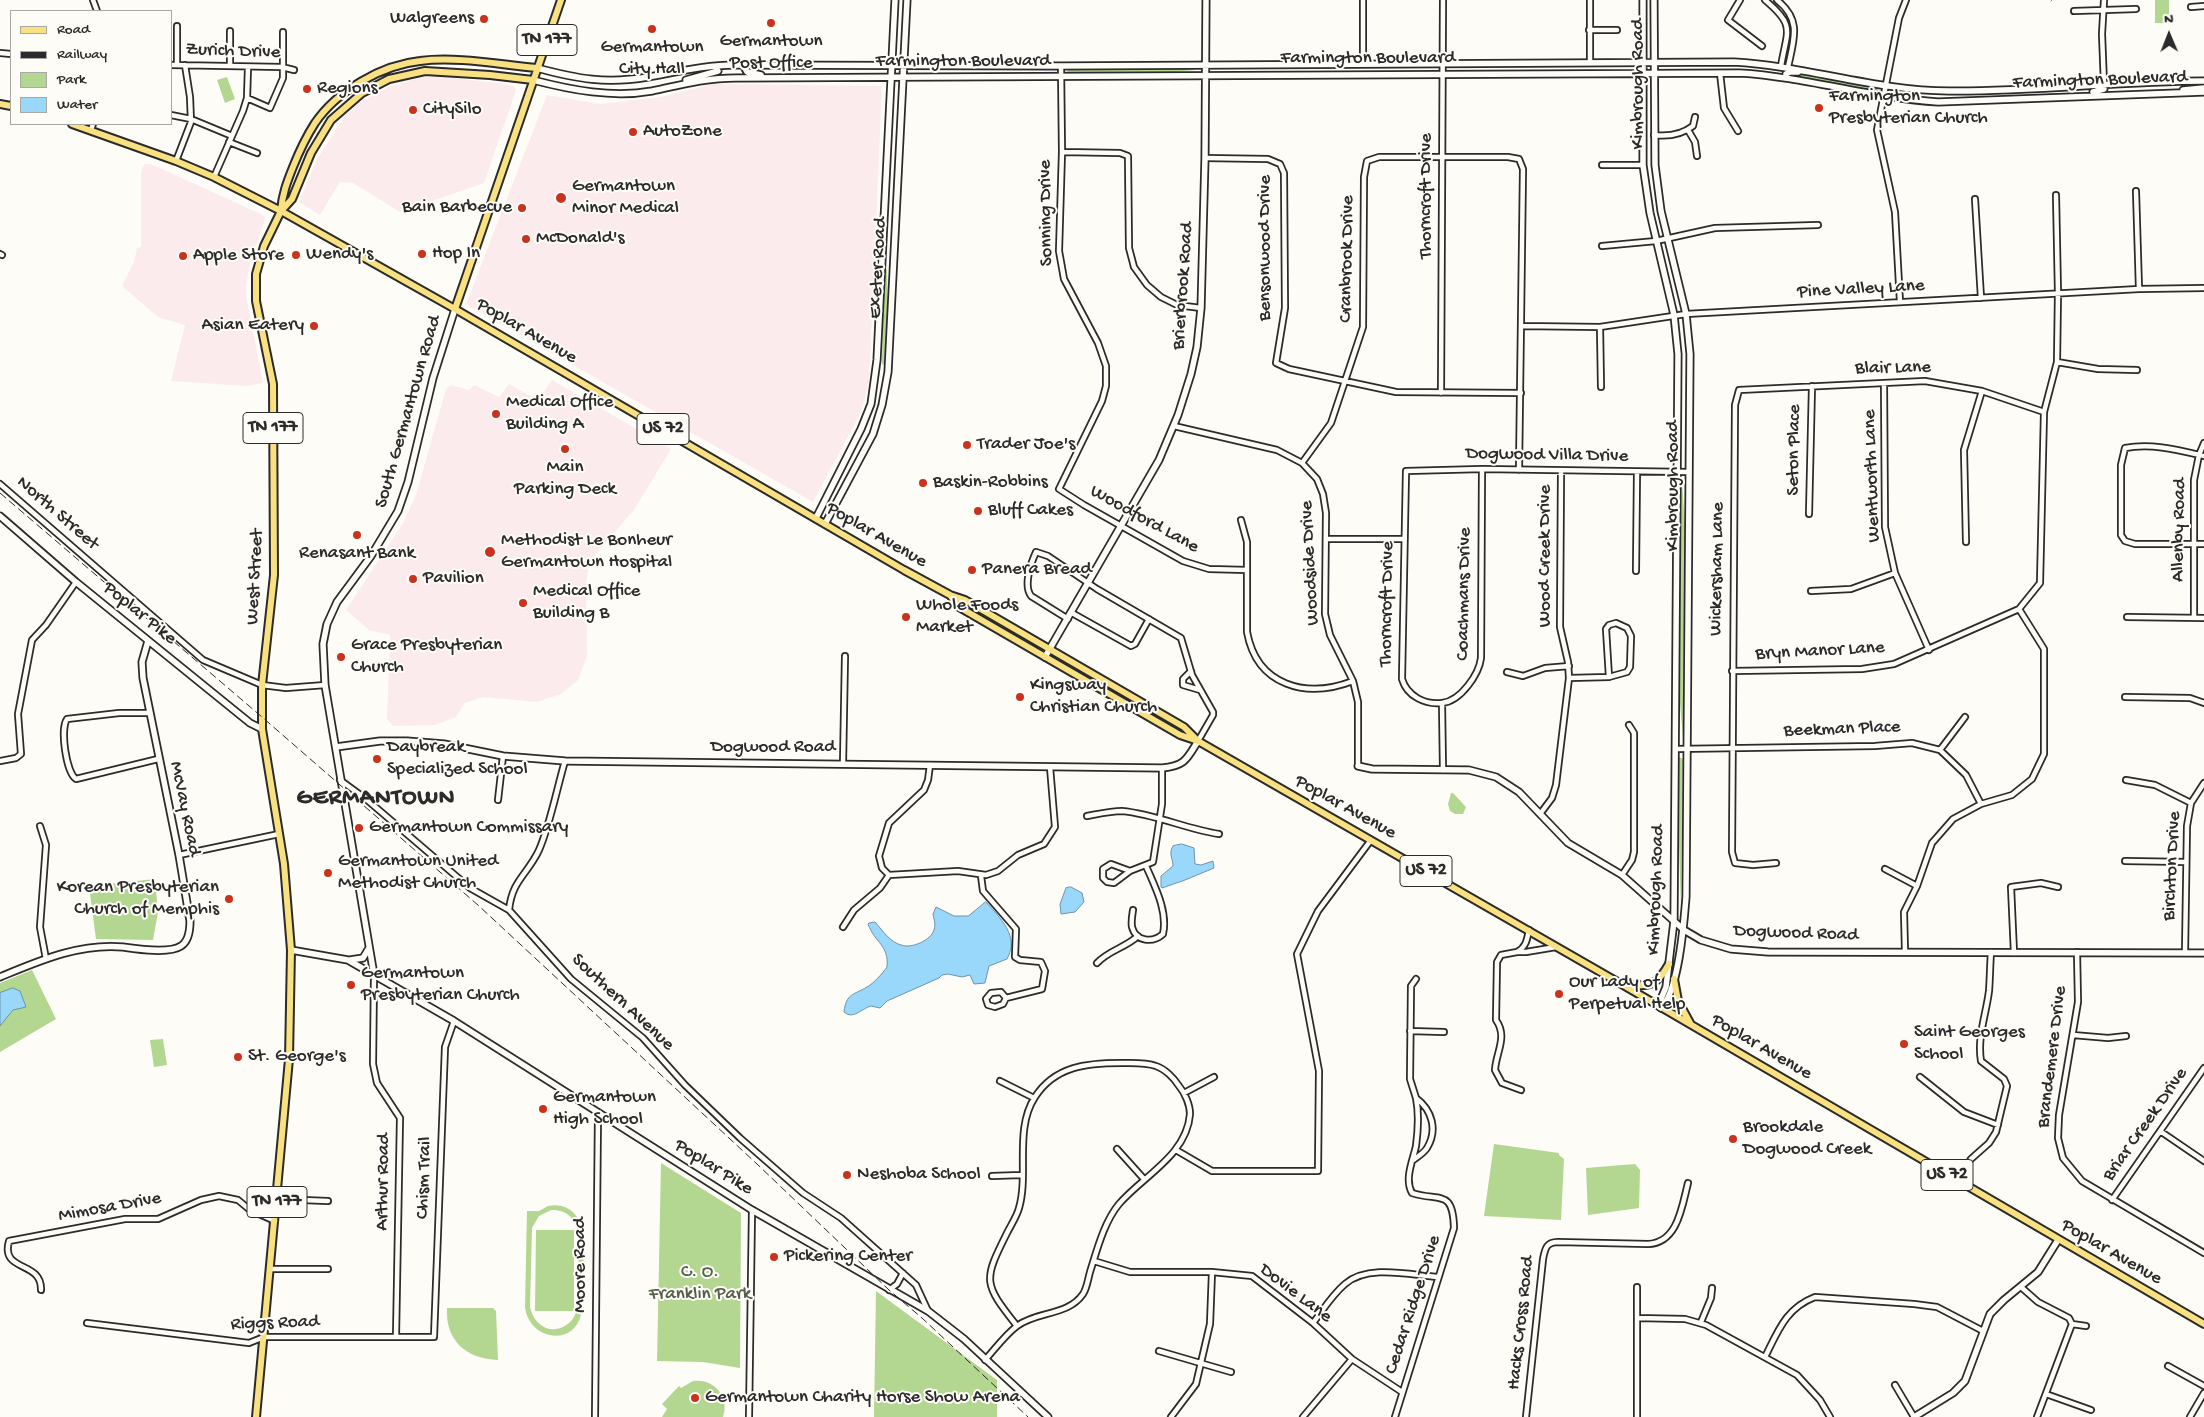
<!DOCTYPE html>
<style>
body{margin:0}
#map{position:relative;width:2204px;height:1417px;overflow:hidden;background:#fdfcf7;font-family:"Gochi Hand",sans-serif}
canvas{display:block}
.legend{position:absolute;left:10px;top:10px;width:162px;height:115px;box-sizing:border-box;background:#fdfcf7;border:1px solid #a9a8a5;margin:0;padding:6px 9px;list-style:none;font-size:15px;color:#2b2b2b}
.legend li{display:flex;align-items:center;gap:10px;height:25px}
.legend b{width:25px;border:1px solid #a9a8a5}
.north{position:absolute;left:2144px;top:10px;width:50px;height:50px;-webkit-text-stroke:4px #fdfcf7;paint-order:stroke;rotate:359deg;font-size:14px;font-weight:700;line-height:20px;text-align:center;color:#2b2b2b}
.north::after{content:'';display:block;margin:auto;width:18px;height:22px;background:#2b2b2b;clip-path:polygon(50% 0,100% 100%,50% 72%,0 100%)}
</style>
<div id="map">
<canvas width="2204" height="1417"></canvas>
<ul class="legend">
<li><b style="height:6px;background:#f9e181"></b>Road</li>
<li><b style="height:6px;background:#2b2b2b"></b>Railway</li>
<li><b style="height:14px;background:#b3d691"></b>Park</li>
<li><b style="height:14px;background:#9ad8fb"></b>Water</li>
</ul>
<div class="north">N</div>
</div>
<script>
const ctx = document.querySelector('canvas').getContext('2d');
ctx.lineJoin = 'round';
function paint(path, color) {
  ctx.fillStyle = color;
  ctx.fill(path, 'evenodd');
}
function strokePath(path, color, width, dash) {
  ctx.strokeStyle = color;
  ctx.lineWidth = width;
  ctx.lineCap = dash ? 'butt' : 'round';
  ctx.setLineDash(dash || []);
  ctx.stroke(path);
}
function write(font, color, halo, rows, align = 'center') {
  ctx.font = font + ' "Gochi Hand",sans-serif';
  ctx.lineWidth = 4;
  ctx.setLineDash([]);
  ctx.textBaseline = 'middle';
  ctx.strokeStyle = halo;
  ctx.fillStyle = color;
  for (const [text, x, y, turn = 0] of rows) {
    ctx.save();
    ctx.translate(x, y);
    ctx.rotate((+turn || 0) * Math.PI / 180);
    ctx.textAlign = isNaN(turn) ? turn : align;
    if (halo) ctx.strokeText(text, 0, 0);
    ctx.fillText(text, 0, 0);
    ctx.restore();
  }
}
const built = new Path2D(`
 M437 76 505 84 513 86 516 90 484 183 400 212 353 183 340 182 320 215 299 202 317 159 345 116 360 102 391 86 421 77Z
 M713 84 882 86 869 382 861 412 813 502 466 304 547 95 599 104 661 97Z
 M145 164H151L263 215 265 219 250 263 246 286 247 301 263 383 247 386 171 381 185 325 158 317 122 286 134 262 137 248 141 247V174L142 168Z
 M552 380 671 449 634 510 589 562 586 585 587 656 578 680 561 694 537 702 483 697 465 703 456 717 435 725 393 726 387 719 390 635 369 630 346 610 403 523 416 495 446 389 451 385 469 390 474 385 499 397 509 384 538 400Z`);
const green = new Path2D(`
 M2155 0H2169V23H2155Z
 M1070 68H1194L1195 70 1151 74H1068L1067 71Z
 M1793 73 1879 86 1880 88 1876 91 1791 76Z
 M227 77 235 99 225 103 217 80Z
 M887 269 888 308 884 365 882 364 884 271Z
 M1682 481 1685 527 1683 739 1679 692 1680 482Z
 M1679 757 1683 759 1681 908 1678 817Z
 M1451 793H1453L1466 807 1463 814H1455L1450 811 1448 804Z
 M155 879 158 912 153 940 96 939 89 886Z
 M32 970 56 1019 0 1052V983Z
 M163 1039 167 1065 154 1067 150 1040Z
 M1494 1144 1559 1153V1155L1564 1159 1561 1220 1484 1216Z
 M661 1163 741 1213 740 1368 703 1362 657 1361Z
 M1635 1164 1640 1170 1639 1208 1588 1215 1586 1168Z
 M548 1206C567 1202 581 1215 583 1233 583 1255 586 1295 581 1315 573 1347 529 1340 525 1307L527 1211H539ZM551 1210C566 1209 577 1219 578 1234 578 1250 581 1303 575 1315 570 1326 557 1332 546 1328 537 1324 532 1316 530 1307L532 1228 539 1216Z
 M536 1230H574V1311H535Z
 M876 1291 997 1380V1417H874Z
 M447 1308H493L496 1311 498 1360C466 1359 445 1340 447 1308Z
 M693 1381C714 1378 730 1397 723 1417H662L667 1409 662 1404 679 1386 681 1388Z`);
const water = new Path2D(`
 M1182 844 1194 848 1195 864 1201 865 1213 861 1214 868 1185 880 1162 888 1161 887V876L1173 866C1173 858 1168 854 1173 846Z
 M1071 887 1082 893 1084 902 1075 912 1061 914 1060 904 1066 888Z
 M986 902C1000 918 1020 936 1007 959L989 966 985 983 974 984 970 975 962 977 948 974 942 975 939 978 887 1001 880 1008 871 1006C861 1009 853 1020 844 1012 846 993 854 995 867 987 874 983 882 974 887 967 889 945 875 943 868 924L869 923 875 922C883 931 890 942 901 945 912 949 931 940 934 930 936 924 934 920 933 914L936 907 954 916H968Z
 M13 988 20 991 26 1007 13 1010 0 1026V993Z`);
const stream = new Path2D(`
 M2051 1 2052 0`);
const street = new Path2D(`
 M93 0 97 11
 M1363 0V63
 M1740 0 1728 20 1762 46
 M1765 0C1796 26 1787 30 1781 66
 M1777 0C1802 20 1794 39 1788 67
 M2104 0 2102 34 2104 84
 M2191 7 2204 6
 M2074 11 2136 9
 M1589 30H1617
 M230 31V66
 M0 53 11 54
 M1590 62V0
 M171 65 282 67 294 70
 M177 65V26
 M1061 66 1062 152 1059 251 1064 279 1098 343 1106 366V386L1102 401 1059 489 1084 505 1183 561 1209 569 1247 570
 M1720 73 1724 108 1738 131
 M247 98 270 108 283 78V32
 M171 115 191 119 232 136
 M91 130 93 124
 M1688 130 1695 142 1697 156
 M1654 135C1669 137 1681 135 1693 126L1695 117
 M229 142 257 153
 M1062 152 1120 153 1128 156 1129 248 1134 267 1147 285 1161 297 1177 305 1201 308
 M1205 158 1268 159 1280 164 1284 173 1285 308 1276 363 1289 369 1396 392 1521 393
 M176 161 191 122 190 97 185 65
 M1602 165H1643
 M214 177 243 111 247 98 248 67
 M2136 191 2139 289
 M1975 199 1981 298
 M1602 246 1656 241 1715 228 1818 225
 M0 254 2 255
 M1900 302 1895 212 1877 130 1899 18 1906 0
 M1521 326 1600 327 1686 314 2139 289 2204 288
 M1600 327 1601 387
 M2057 362 2098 369 2137 370
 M1884 383 1885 527 1895 573 1929 650
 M1441 393 1443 0
 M1174 426 1277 450 1302 463 1317 479 1323 494 1326 513 1325 614 1330 635 1353 681 1358 702V766
 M2204 456C2178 450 2152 443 2125 448L2121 465V535L2125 541 2135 544H2204
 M1302 463 1331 423 1363 327 1364 177 1367 161 1379 157H1508L1519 159 1523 169 1519 470
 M1482 469 1481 658C1479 674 1461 701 1442 703 1425 705 1407 696 1402 679L1406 471 1482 469 1689 472
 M0 484 203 660 262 685 286 688 325 685
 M1809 514 1812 386
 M1241 520 1247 542V632C1257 686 1306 699 1353 681
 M1326 539H1404
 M1966 542 1964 450 1982 391
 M1636 571 1637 472
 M1811 591 1851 589 1895 573
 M1072 613 1131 646 1135 644 1149 619
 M2127 617 2204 618
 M2194 618V480L2199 455 2204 443
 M1068 619 1031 596C1023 585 1031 563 1036 552L1048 556 1097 589 1181 638 1192 675 1213 712V715L1198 741
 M1191 671 1183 679V685L1200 690
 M1732 671 1862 669 1894 664 2019 609 2040 583 2044 412 2057 362 2058 293 2056 195
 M1507 672 1523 676 1545 668 1569 666
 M1569 678 1609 677 1627 672 1630 667 1631 636 1627 628 1616 623 1609 625 1606 629 1609 677
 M2125 697 2190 698 2204 703
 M1442 703 1443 770
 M149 713H119L67 719C60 729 66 772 76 779L158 759
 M1676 749 1875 746 1912 743 1940 750 1966 775 1981 804
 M1940 750 1965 717
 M0 761 16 758 21 754 18 714 32 640 46 625 76 582
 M843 764 845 656
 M930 765 928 780 924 790 889 823 879 856 882 868 889 875 958 871 986 875 998 871 1018 855 1044 844 1055 827 1050 767
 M340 780 366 799 470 888 509 910 571 979 643 1038 685 1085 740 1138 803 1193 841 1218 916 1285 928 1311
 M2126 780 2155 785 2191 803
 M498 800 503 756
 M1540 814 1552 798 1556 785 1569 678 1568 662 1560 627 1561 472
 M1087 816C1098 814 1111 811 1122 811 1155 814 1186 829 1219 834
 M40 826 46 845 40 927 46 959
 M179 855 279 834
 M2125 861 2186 862
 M1776 863 1753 865 1735 863 1732 852 1735 405 1739 390 1925 381 1982 391 2044 412
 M1885 869 1917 886
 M1130 871 1114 883 1107 882 1103 878V869L1111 864 1130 871 1153 862 1162 804V768
 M1622 875 1632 860 1634 852V733L1629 725
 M981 876 983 891 1016 929 1015 957 1020 960 1041 962 1045 971 1042 989 1006 998 1001 992 991 993 986 999 988 1005 995 1007 1003 1004 1006 998
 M509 910C512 880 528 874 539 850 550 825 557 788 565 761
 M1133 910C1132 916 1131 922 1132 927 1136 942 1153 943 1163 934 1168 911 1155 887 1146 866
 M843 927 854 910 880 888 889 875
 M1529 930C1527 940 1526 947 1517 952H1526L1556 947
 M1905 951 1904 912 1917 886 1932 843 1953 819 1981 804 2012 795 2032 779 2044 754V649L2019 609
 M1517 952 1501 955 1497 962 1496 1020C1508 1037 1496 1052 1495 1070L1502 1083 1521 1090
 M2077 952 2078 1002 2059 1115 2058 1138 2063 1158 2082 1181 2204 1253
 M2014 953 2011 887 2041 883 2058 887
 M2185 953 2187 826 2191 803 2204 783
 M1097 963C1109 950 1125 948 1138 936
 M374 975 373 1064 377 1083 400 1118 396 1337
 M1416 979 1411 986 1410 1079 1416 1098
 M1410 1031 1444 1032
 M2073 1035 2108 1038 2126 1036
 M1920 1077 1964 1112 1998 1125
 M1000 1081 1034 1098
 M1184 1093 1214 1077
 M2160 1131 2204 1161
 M1117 1149 1144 1179
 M1176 1150 1212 1171H1318L1319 1071 1297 954 1318 911 1371 840
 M992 1176 1021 1175
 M1957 1181 1971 1159 1989 1143 1996 1132 2007 1086 2004 1079 1981 1061C1977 1037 1986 1015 1989 991 1990 979 1990 965 1991 952
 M277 1199 328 1201
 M2112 1200 2204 1068
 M1094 1261 1130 1272H1212L1252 1276 1313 1323 1352 1359 1402 1392
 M271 1269H328
 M1637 1287V1417
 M2021 1287 2038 1302 2069 1318 2072 1324 2086 1326
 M41 1290C42 1260 0 1273 9 1241L125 1219H158L201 1200 219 1196 238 1200 250 1210 275 1221
 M889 1290 897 1284 903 1273
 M1637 1318 1685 1319 1706 1325 1797 1375 1820 1400 1830 1417
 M1701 1322 1711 1298 1712 1288
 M87 1323 249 1343 264 1337H434L445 1047 454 1021
 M1313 1323C1323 1310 1332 1295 1345 1284 1368 1264 1410 1275 1438 1277
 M1159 1351 1231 1372
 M1765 1357C1778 1331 1786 1308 1815 1297L1914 1304 1937 1307 1983 1331
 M985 1360C995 1349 1005 1335 1017 1326 1037 1311 1068 1316 1083 1294 1087 1288 1088 1279 1090 1272 1097 1250 1104 1222 1119 1204 1143 1176 1187 1155 1190 1114 1190 1105 1185 1093 1179 1086 1174 1078 1165 1069 1156 1066 1145 1062 1132 1063 1121 1063 1087 1063 1055 1066 1035 1097 1014 1129 1029 1174 1019 1208 1017 1216 1011 1225 1007 1233 983 1281 983 1283 1017 1326
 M2168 1366 2204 1386
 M1895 1385 1914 1417
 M2046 1394 2091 1410
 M595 1417 598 1114
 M749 1417 752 1210
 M1171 1417 1196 1384 1210 1324 1212 1272
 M1303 1417 1352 1359
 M1395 1417 1454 1228C1453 1188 1439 1202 1412 1193 1404 1179 1413 1160 1416 1146 1418 1131 1419 1113 1416 1098 1432 1110 1438 1130 1427 1148 1424 1153 1417 1157 1412 1161
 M1526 1417 1543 1259C1545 1249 1546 1242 1558 1242L1648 1244C1678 1243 1682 1206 1688 1183
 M2037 1417 2072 1324
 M2190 1417 2204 1393`);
const secondary = new Path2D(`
 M1643 0V165L1650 213 1674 315 1678 354 1674 921 1666 987 1661 999V1008
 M1654 0 1655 165 1661 211 1686 314 1690 354 1686 897C1684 922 1679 991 1661 1008
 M743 65 747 72 761 75
 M537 68C578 79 606 84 648 77 677 72 705 65 735 65L1061 66 1734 62C1806 66 1877 91 1949 91 2034 92 2119 81 2204 81
 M1786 74 1790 72H1798
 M533 80C571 90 613 98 652 91 680 85 706 78 736 78L1740 73C1806 77 1871 98 1938 102L2204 92
 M686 80 718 71
 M2183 90 2204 88
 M2093 92 2104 89
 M0 516 76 582 250 723 262 729
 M816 518 861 429 871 404 877 360 895 0
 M825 524 873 434 882 405 888 372 907 0
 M1045 657 1159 460 1178 415 1191 374 1197 347 1201 308 1205 158 1206 0
 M336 747 380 741H407L444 744 503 756 565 761 1162 768C1185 766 1187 759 1198 741
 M1358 766 1372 769 1469 770 1496 777 1519 792 1568 843 1622 875 1684 930 1701 940 1731 949 1768 952 2204 953
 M291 950 348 960 374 975 454 1021 752 1210 928 1311 964 1339 1048 1417
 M350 960 363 958 369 948
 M374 975 325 685 323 644 327 624 337 602 371 556 398 511 408 482 433 378 455 309
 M0 977C39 961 79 943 123 947 137 949 169 954 181 946 189 941 190 930 190 921L179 855 143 678 142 662 148 641
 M1914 1417 1953 1393 1965 1381 1990 1314 2004 1300 2038 1272 2058 1240`);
const primary = new Path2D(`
 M0 104 11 106
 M72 124 176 161 214 177 281 211 455 309 904 570 950 595 965 600 1184 727 1197 740
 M281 211C282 195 287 182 293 167 299 152 306 137 315 123 337 91 381 65 420 61 457 56 501 65 537 68
 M455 309 561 0
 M950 595 959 607 1180 735 1198 741 1623 985 2204 1324
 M1674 979 1678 1001 1690 1023
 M1625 985C1650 986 1656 987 1669 964
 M256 1417 289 1059 291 950 284 864 262 729V685L274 575 273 384 256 301V274L264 246 281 211 292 199 311 153 331 120 362 93 389 79 425 71 490 75 533 80`);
const rail = new Path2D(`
 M0 493 262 717 479 906 757 1164 889 1290 922 1318 1028 1417`);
const markers = [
 [484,19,5,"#c8321e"],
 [771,23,5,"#c8321e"],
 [652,29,5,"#c8321e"],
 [307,89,5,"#c8321e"],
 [1819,108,5,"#c8321e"],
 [413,110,5,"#c8321e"],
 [633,132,5,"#c8321e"],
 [561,198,6,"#c8321e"],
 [522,208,5,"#c8321e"],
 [526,239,5,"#c8321e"],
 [422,254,5,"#c8321e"],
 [296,255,5,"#c8321e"],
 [183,256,5,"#c8321e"],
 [314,326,5,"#c8321e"],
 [496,414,5,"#c8321e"],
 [967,445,5,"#c8321e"],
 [565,449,5,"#c8321e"],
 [923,483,5,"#c8321e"],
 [978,511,5,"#c8321e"],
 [357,535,5,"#c8321e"],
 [490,552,6,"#c8321e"],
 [972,570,5,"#c8321e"],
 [413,579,5,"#c8321e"],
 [523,603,5,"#c8321e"],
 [906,617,5,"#c8321e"],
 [341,657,5,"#c8321e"],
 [1020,697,5,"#c8321e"],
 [377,759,5,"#c8321e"],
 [359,828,5,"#c8321e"],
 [328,873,5,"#c8321e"],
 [229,899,5,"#c8321e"],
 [351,985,5,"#c8321e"],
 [1559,994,5,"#c8321e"],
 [1904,1044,5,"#c8321e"],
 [238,1057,5,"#c8321e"],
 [543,1109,5,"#c8321e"],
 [1733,1139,5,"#c8321e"],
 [847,1175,5,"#c8321e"],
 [774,1257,5,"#c8321e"],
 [695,1398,5,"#c8321e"]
];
const shields = [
 [547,40,60],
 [273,428,60],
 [663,429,52],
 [1426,871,52],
 [1947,1175,52],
 [277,1202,60]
];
const shieldNames = [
 ["TN 177",547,40],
 ["TN 177",273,428],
 ["US 72",663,429],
 ["US 72",1426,871],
 ["US 72",1947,1175],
 ["TN 177",277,1202]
];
const poiNames = [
 ["Walgreens",474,19,"right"],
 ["Germantown",771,42,"center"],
 ["Post Office",771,64,"center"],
 ["Germantown",652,48,"center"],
 ["City Hall",652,70,"center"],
 ["Regions",317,89],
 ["Farmington",1829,97],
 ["Presbyterian Church",1829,119],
 ["CitySilo",423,110],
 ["AutoZone",643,132],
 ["Germantown",572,187],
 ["Minor Medical",572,209],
 ["Bain Barbecue",512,208,"right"],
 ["McDonald's",536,239],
 ["Hop In",432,254],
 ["Wendy's",306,255],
 ["Apple Store",193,256],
 ["Asian Eatery",304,326,"right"],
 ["Medical Office",506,403],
 ["Building A",506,425],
 ["Trader Joe's",977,445],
 ["Main",565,468,"center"],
 ["Parking Deck",565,490,"center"],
 ["Baskin-Robbins",933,483],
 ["Bluff Cakes",988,511],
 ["Methodist Le Bonheur",501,541],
 ["Germantown Hospital",501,563],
 ["Renasant Bank",357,554,"center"],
 ["Panera Bread",982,570],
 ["Pavilion",423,579],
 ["Medical Office",533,592],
 ["Building B",533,614],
 ["Whole Foods",916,606],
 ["Market",916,628],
 ["Grace Presbyterian",351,646],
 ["Church",351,668],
 ["Kingsway",1030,686],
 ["Christian Church",1030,708],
 ["Daybreak",387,748],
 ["Specialized School",387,770],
 ["Germantown Commissary",369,828],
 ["Germantown United",338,862],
 ["Methodist Church",338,884],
 ["Korean Presbyterian",219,888,"right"],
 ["Church of Memphis",219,910,"right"],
 ["Germantown",361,974],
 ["Presbyterian Church",361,996],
 ["Our Lady of",1569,983],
 ["Perpetual Help",1569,1005],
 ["Saint Georges",1914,1033],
 ["School",1914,1055],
 ["St. George's",248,1057],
 ["Germantown",553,1098],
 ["High School",553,1120],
 ["Brookdale",1743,1128],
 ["Dogwood Creek",1743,1150],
 ["Neshoba School",857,1175],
 ["Pickering Center",784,1257],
 ["Germantown Charity Horse Show Arena",705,1398]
];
const streetNames = [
 ["Zurich Drive",233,52,2],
 ["Farmington Boulevard",1368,59],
 ["Farmington Boulevard",963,62],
 ["Farmington Boulevard",2100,81,-2],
 ["Kimbrough Road",1639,84,-90],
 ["Thorncroft Drive",1427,196,-90],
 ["Sonning Drive",1047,213,-91],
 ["Bensonwood Drive",1266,248,-90],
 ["Cranbrook Drive",1348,259,-89],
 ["Exeter Road",879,268,-87],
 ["Brierbrook Road",1184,286,-86],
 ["Pine Valley Lane",1861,290,-3],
 ["Poplar Avenue",526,332,30],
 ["Blair Lane",1893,369,-1],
 ["South Germantown Road",409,412,-74],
 ["Seton Place",1795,450,-89],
 ["Dogwood Villa Drive",1547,456,1],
 ["Wentworth Lane",1873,476,-92],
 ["Kimbrough Road",1674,486,-90],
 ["North Street",57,514,41],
 ["Woodford Lane",1144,520,29],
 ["Allenby Road",2180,530,-89],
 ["Poplar Avenue",876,536,30],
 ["Wood Creek Drive",1546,556,-90],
 ["Woodside Drive",1311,563,-93],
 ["Wickersham Lane",1718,569,-89],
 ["West Street",256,577,-87],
 ["Coachmans Drive",1465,594,-89],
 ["Thorncroft Drive",1388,604,-89],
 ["Poplar Pike",139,614,39],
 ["Bryn Manor Lane",1820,652,-3],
 ["Beekman Place",1842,730,-2],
 ["Dogwood Road",773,748],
 ["Poplar Avenue",1345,808,29],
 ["McVay Road",184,809,78],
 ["Birchton Drive",2173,866,-87],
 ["Kimbrough Road",1657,890,-88],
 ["Dogwood Road",1796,934,2],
 ["Southern Avenue",622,1003,43],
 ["Poplar Avenue",1761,1048,30],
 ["Brandemere Drive",2053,1057,-83],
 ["Briar Creek Drive",2146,1125,-55],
 ["Poplar Pike",713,1168,32],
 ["Chism Trail",425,1178,-88],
 ["Arthur Road",384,1182,-89],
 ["Mimosa Drive",110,1208,-10],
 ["Poplar Avenue",2111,1253,30],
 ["Moore Road",581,1265,-90],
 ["Dovie Lane",1295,1294,37],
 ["Cedar Ridge Drive",1414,1305,-72],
 ["Hacks Cross Road",1522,1323,-84],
 ["Riggs Road",275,1324,-2]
];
const parkNames = [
 ["C. O.",700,1273],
 ["Franklin Park",700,1295]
];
const districtNames = [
 ["GERMANTOWN",376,799]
];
paint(built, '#fcebed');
paint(green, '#b3d691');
paint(water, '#9ad8fb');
strokePath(water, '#6e93a8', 1);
strokePath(stream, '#6e93a8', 1);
strokePath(street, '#2b2b2b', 8);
strokePath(secondary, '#2b2b2b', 9);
strokePath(primary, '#2b2b2b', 10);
strokePath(street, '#fdfcf7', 4.5);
strokePath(secondary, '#fdfcf7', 5.5);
strokePath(primary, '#f9e181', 6);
strokePath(rail, '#2b2b2b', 1, [8, 4]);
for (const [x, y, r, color] of markers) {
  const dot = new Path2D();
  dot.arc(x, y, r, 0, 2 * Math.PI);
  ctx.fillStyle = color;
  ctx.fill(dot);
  strokePath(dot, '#fdfcf7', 2);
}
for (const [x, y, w] of shields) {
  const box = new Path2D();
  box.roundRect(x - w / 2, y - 15.5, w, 31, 4);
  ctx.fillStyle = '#fdfcf7';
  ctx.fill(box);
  strokePath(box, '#2b2b2b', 1);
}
write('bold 18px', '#2b2b2b', null, shieldNames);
write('19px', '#2b2b2b', '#fdfcf7', poiNames, 'left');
write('19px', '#2b2b2b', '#fdfcf7', streetNames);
write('19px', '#545e4a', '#fdfcf7', parkNames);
ctx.letterSpacing = '1px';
write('bold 24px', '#2b2b2b', '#fdfcf7', districtNames);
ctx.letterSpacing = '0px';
</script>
